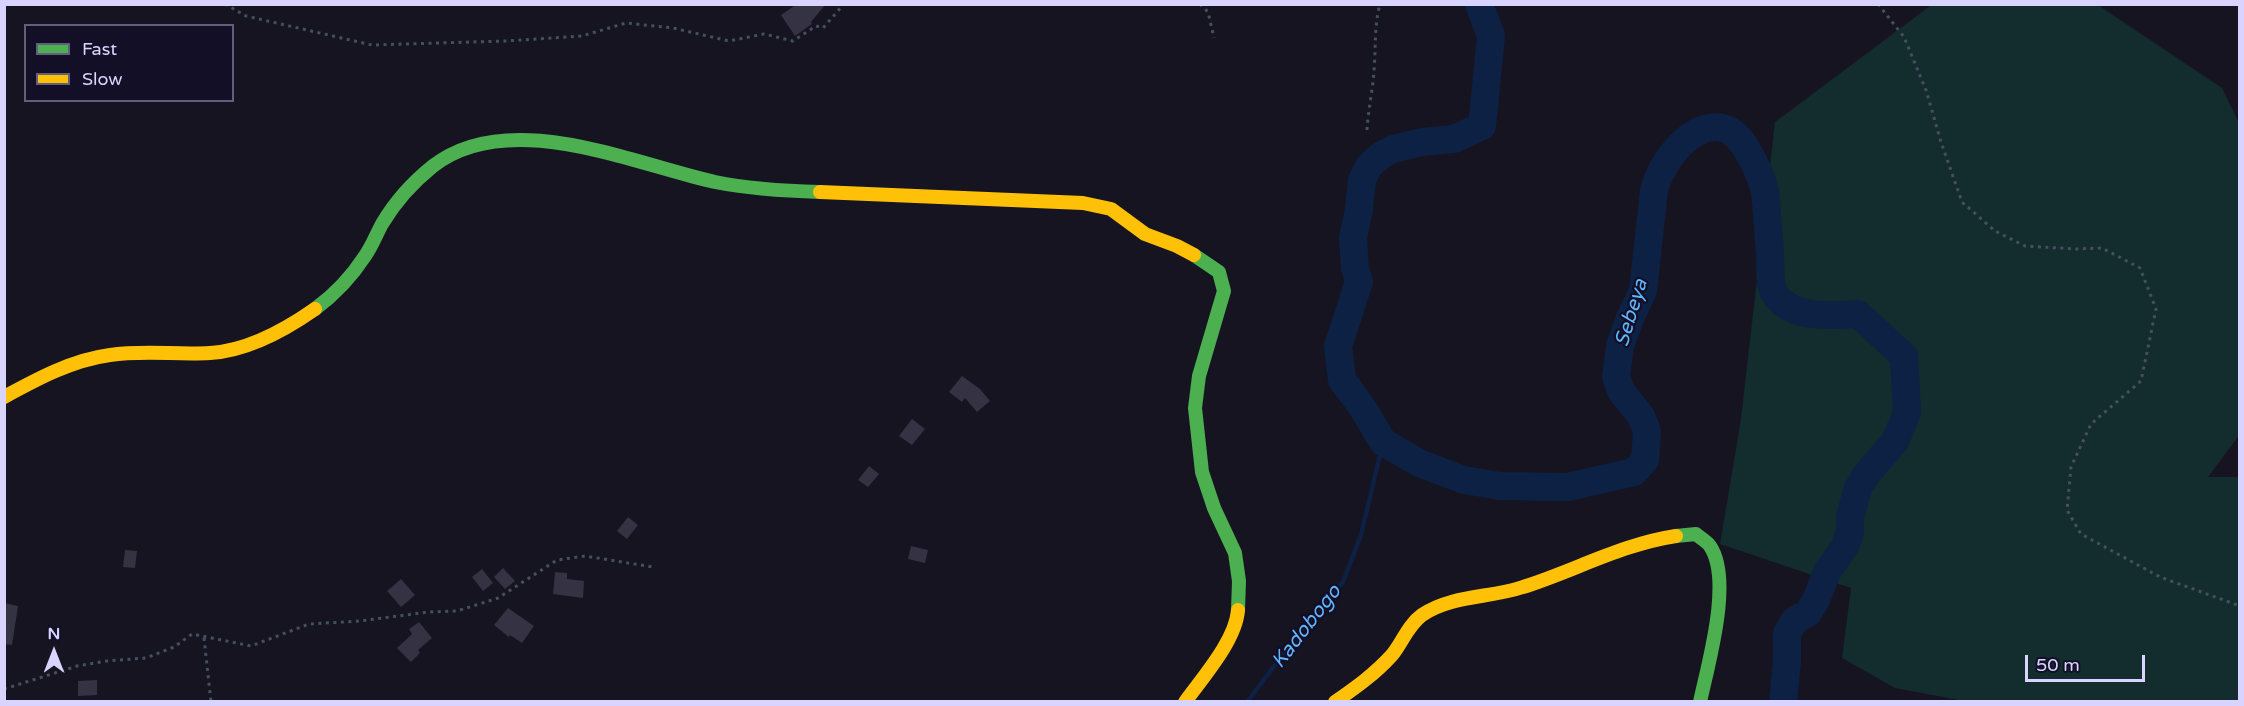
<!DOCTYPE html>
<style>
body{margin:0}
#map{position:relative;width:2244px;height:706px;overflow:hidden;background:#161421;font-family:"Varela Round",sans-serif}
canvas{display:block}
.frame{position:absolute;inset:0;border:6px solid #d9d4ff;pointer-events:none}
.legend{position:absolute;left:24px;top:24px;width:210px;height:78px;box-sizing:border-box;background:#130f26;border:2px solid #625e7d;margin:0;padding:8px 10px;list-style:none;font-size:18px;color:#d9d4ff}
.legend li{display:flex;align-items:center;gap:12px;height:30px}
.legend b{width:30px;border:2px solid #625e7d}
.north{position:absolute;left:24px;top:622px;width:60px;height:60px;-webkit-text-stroke:4px #130f26;paint-order:stroke;rotate:0deg;font-size:16px;font-weight:700;line-height:24px;text-align:center;color:#d9d4ff}
.north::after{content:'';display:block;margin:auto;width:21px;height:27px;background:#d9d4ff;clip-path:polygon(50% 0,100% 100%,50% 72%,0 100%)}
.scale{position:absolute;left:2025px;top:655px;width:120px;height:27px;box-sizing:border-box;border:3px solid #d9d4ff;border-top:0;padding-left:8px;font-size:18px;line-height:21px;white-space:nowrap;color:#d9d4ff;-webkit-text-stroke:4px #130f26;paint-order:stroke}
</style>
<div id="map">
<canvas width="2244" height="706"></canvas>
<div class="frame"></div>
<ul class="legend">
<li><b style="height:8px;background:#4caf50"></b>Fast</li>
<li><b style="height:8px;background:#ffc107"></b>Slow</li>
</ul>
<div class="north">N</div>
<div class="scale">50 m</div>
</div>
<script>
const ctx = document.querySelector('canvas').getContext('2d');
ctx.lineJoin = 'round';
function paint(path, color) {
  ctx.fillStyle = color;
  ctx.fill(path, 'evenodd');
}
function strokePath(path, color, width, dash) {
  ctx.strokeStyle = color;
  ctx.lineWidth = width;
  ctx.lineCap = dash ? 'butt' : 'round';
  ctx.setLineDash(dash || []);
  ctx.stroke(path);
}
function write(font, color, halo, rows, align = 'center') {
  ctx.font = font + ' "Varela Round",sans-serif';
  ctx.lineWidth = 4.5;
  ctx.setLineDash([]);
  ctx.textBaseline = 'middle';
  ctx.strokeStyle = halo;
  ctx.fillStyle = color;
  for (const [text, x, y, turn = 0] of rows) {
    ctx.save();
    ctx.translate(x, y);
    ctx.rotate((+turn || 0) * Math.PI / 180);
    ctx.textAlign = isNaN(turn) ? turn : align;
    if (halo) ctx.strokeText(text, 0, 0);
    ctx.fillText(text, 0, 0);
    ctx.restore();
  }
}
const green = new Path2D(`
 M1936 5H2098L2222 88 2239 123 2240 434 2208 477H2239V701L1970 702 1895 688 1842 658 1851 588 1720 544 1741 419 1775 122 1930 6Z`);
const stream = new Path2D(`
 M1247 702 1309 620 1343 582 1361 535 1383 442`);
const river = new Path2D(`
 M1479 4 1491 36 1482 126 1454 139 1422 142 1393 149 1380 156 1369 166 1362 180 1359 209 1353 238 1355 268 1359 282 1338 346 1342 380 1362 407 1383 442 1419 463 1464 480 1500 486 1568 487 1634 472 1645 460 1647 431 1641 416 1621 391 1616 376 1620 346 1630 318 1643 291 1654 190C1661 163 1692 118 1726 129 1745 136 1760 174 1765 191 1767 212 1768 232 1770 252 1771 265 1768 283 1775 294 1791 320 1833 315 1858 314L1904 356 1907 413 1895 441 1866 475 1858 488 1850 517V532L1845 546 1827 572 1816 600 1808 613 1795 620 1787 633V661L1783 702`);
const building = new Path2D(`
 M797 4H826L811 22 812 24 795 36 781 15Z
 M962 376 980 389 990 401 977 412 965 398 962 402 949 392Z
 M912 419 925 429 912 445 899 436Z
 M869 466 879 474 868 487 858 480Z
 M628 517 638 525 627 539 617 531Z
 M911 546 928 550 925 563 908 559Z
 M125 550 137 551 135 568 123 567Z
 M503 568 515 581 505 589 494 577Z
 M482 569 493 583 483 591 472 577Z
 M555 572 567 573V579L584 581 583 598 553 594Z
 M401 579 415 595 401 607 387 591Z
 M4 603 18 606 12 645 4 644Z
 M508 608 534 626 522 643 510 635 509 637 494 625Z
 M419 622 432 638 418 650 420 653 411 662 397 648 412 634 409 629Z
 M97 680V695L78 696V681Z`);
const path = new Path2D(`
 M225 4 246 16 372 45 505 41 582 36 626 23 673 28 729 41 764 34 793 41 816 26 823 28 844 4
 M1200 4 1208 12 1214 38
 M1878 4 1904 37 1926 90 1941 142 1962 202 1995 231 2025 246 2076 249 2102 248 2140 268 2156 309 2141 381 2091 424 2071 467 2067 510 2081 534 2160 577 2240 606
 M1367 130C1368 110 1373 90 1374 70 1376 47 1374 26 1380 4
 M204 638 211 702
 M4 689 77 666 107 661 146 658 174 647 192 634 251 646 309 624 360 621 428 612 457 611 498 598 557 560 585 556 653 567`);
const fast = new Path2D(`
 M1194 255 1219 272 1224 291 1199 376 1195 408 1202 472 1214 508 1235 553 1239 581 1238 610
 M315 309C334 295 352 276 365 256 372 246 376 235 382 224 395 202 413 182 433 166 509 107 633 164 715 182 750 189 784 191 820 192
 M1676 536 1696 534C1700 538 1707 541 1710 546 1733 580 1708 664 1700 702`);
const slow = new Path2D(`
 M820 192 1083 203 1111 209 1145 234 1177 246 1194 255
 M4 397C37 379 72 360 110 355 143 350 177 355 210 353 247 351 285 330 315 309
 M1185 702C1203 677 1236 640 1238 610
 M1335 702C1355 688 1375 674 1392 655 1402 643 1408 625 1422 615 1451 595 1491 598 1523 587 1574 571 1622 544 1676 536`);
const waterNames = [
 ["Sebeya",1632,313,-73],
 ["Kadobogo",1307,627,-52]
];
paint(green, '#132c2d');
strokePath(stream, '#0d2144', 4.5);
strokePath(river, '#0d2144', 28);
paint(building, '#343243');
strokePath(path, '#44505f', 3, [3, 4.5]);
strokePath(fast, '#4caf50', 14);
strokePath(slow, '#ffc107', 14);
write('italic 20px', '#62b6ff', '#130f26', waterNames);
</script>
